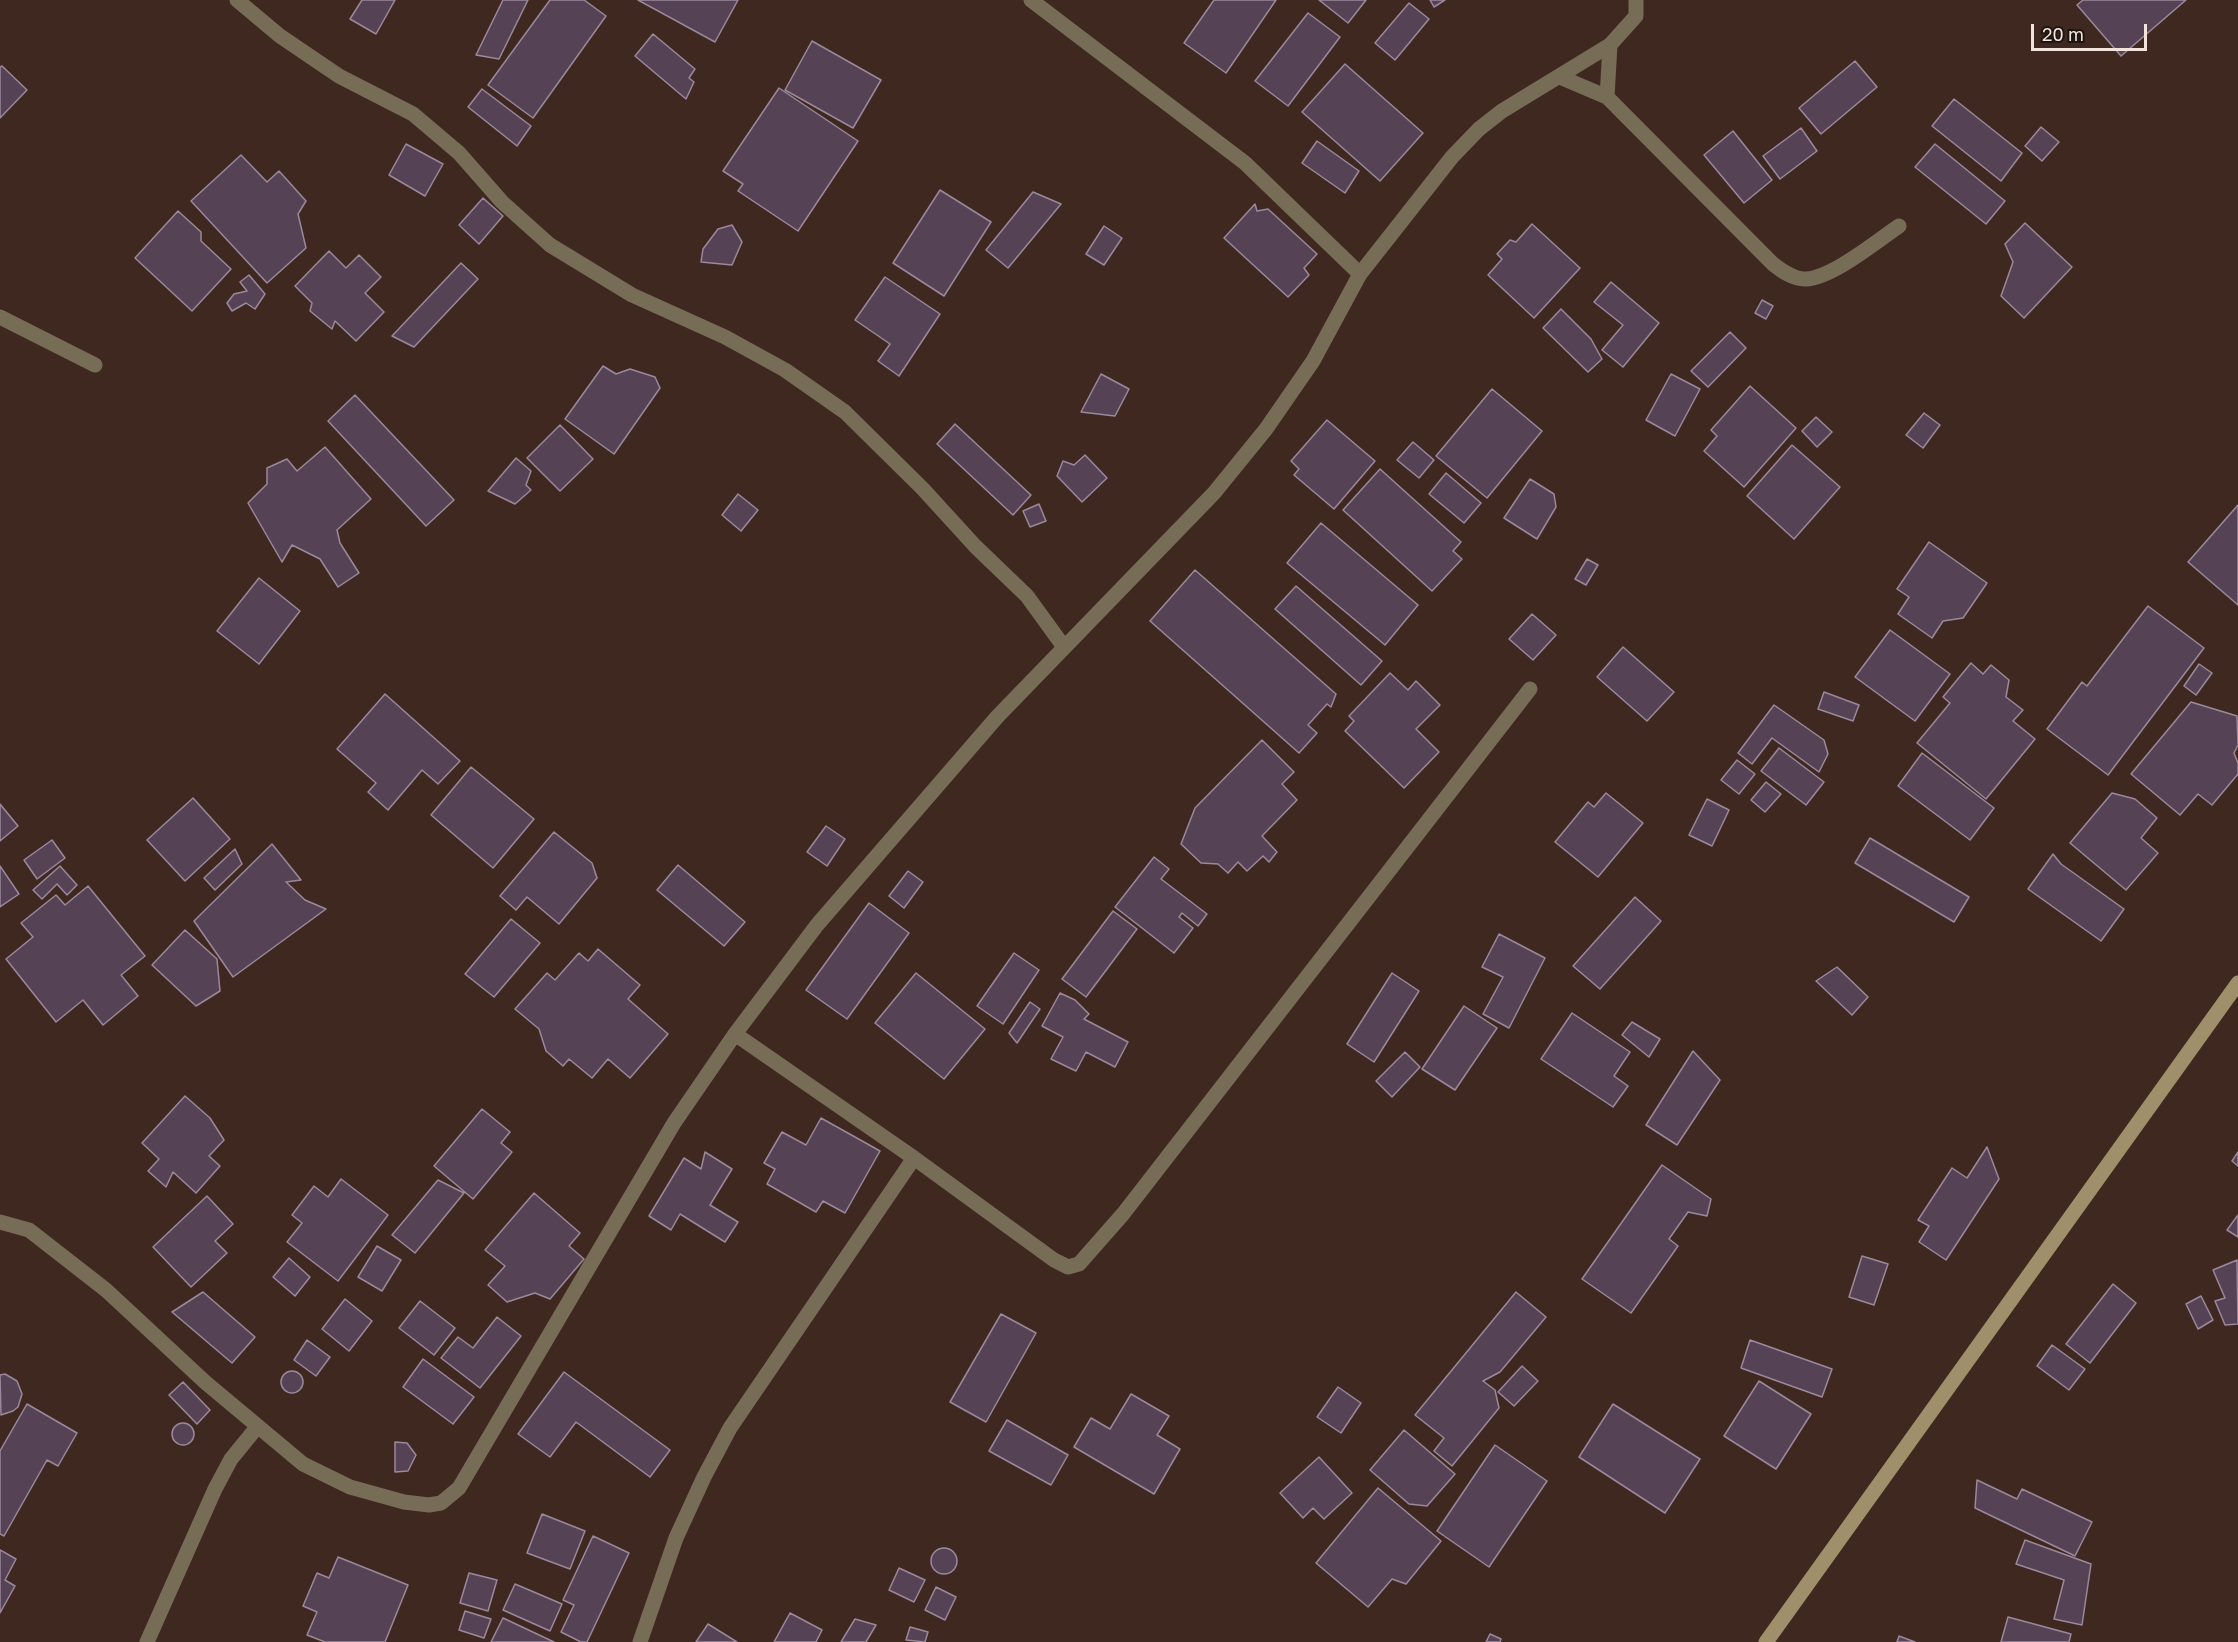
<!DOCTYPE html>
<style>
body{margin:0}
#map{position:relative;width:2238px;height:1642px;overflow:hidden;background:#3e281f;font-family:"Golos Text",sans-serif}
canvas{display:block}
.scale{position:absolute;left:2031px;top:24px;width:116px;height:27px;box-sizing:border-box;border:3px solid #f2e3dd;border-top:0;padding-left:8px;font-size:18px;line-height:21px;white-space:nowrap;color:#f2e3dd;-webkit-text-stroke:4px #1e1410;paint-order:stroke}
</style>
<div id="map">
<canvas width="2238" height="1642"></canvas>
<div class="scale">20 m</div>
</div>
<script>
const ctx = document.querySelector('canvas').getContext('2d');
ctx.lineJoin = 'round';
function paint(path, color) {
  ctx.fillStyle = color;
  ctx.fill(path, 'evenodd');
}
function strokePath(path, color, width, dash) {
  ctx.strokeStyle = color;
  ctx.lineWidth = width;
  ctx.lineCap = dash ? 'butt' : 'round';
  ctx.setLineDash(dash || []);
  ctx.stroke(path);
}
const building = new Path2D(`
 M362 0H395L376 34 350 19Z
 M503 0H528L499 59 476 55Z
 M550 0H584L606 16 533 118 488 85Z
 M638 0H738L715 42Z
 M1214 0H1276L1226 73 1184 43Z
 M1319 0H1366L1348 23Z
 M1430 0H1445L1434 7Z
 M2083 0H2186L2121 56 2077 5Z
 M1409 3 1429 19 1395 60 1375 43Z
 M1308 13 1340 37 1288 106 1255 81Z
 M653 34 695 69 689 78 694 82 686 99 635 56Z
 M812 41 881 80 853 128 785 90Z
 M1855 61 1877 87 1821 134 1799 108Z
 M1345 64 1423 133 1380 181 1302 112Z
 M2 66 27 90 0 118V67Z
 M779 88 858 141 798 231 738 191 743 184 723 171Z
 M482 89 531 126 517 146 468 107Z
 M1954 99 2022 153 2001 181 1932 126Z
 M2041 127 2059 142 2042 161 2025 146Z
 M1801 128 1817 151 1780 179 1763 156Z
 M1733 131 1772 180 1744 203 1704 155Z
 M1317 141 1359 171 1345 193 1302 163Z
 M406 144 443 164 425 196 389 175Z
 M1935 144 2005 201 1986 224 1915 167Z
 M241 155 267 182 279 171 306 201 298 214 306 248 267 283 191 201Z
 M940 190 991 222 944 296 893 263Z
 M1033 192 1061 204 1008 268 986 250Z
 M483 198 503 216 479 244 459 225Z
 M1255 204 1257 211 1268 209 1317 254 1304 268 1309 275 1288 297 1224 238Z
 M178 211 201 232V241L231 269 192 311 135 258Z
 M2025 223 2072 267 2024 318 2001 296 2013 262 2005 244Z
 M1532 224 1580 268 1534 318 1488 275 1502 259 1497 254 1510 240 1516 242Z
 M732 225 742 242 732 265 701 262 703 249 718 229Z
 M1104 226 1122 238 1104 265 1086 254Z
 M329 251 346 268 359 255 381 277 365 293 384 312 356 341 335 321 332 329 310 311 312 303 295 286Z
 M461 263 478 279 414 347 392 336Z
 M249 275 265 294 255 309 246 303 232 311 227 303 234 294 247 291 240 282Z
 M885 277 940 314 899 376 878 361 890 344 855 320Z
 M1611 282 1659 323 1623 367 1602 350 1623 325 1594 302Z
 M1762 300 1773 306 1766 319 1755 313Z
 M1561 309 1591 339 1602 359 1588 372 1543 328Z
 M1730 332 1746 348 1708 387 1691 371Z
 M603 366 616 374 630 369 655 377 660 388 614 454 565 419Z
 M1101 374 1129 389 1115 416 1081 412Z
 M1671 374 1700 389 1675 436 1646 420Z
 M1750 386 1796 428 1744 487 1704 451 1717 436 1711 430Z
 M1492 389 1542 431 1487 498 1436 456Z
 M355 395 454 500 426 526 328 421Z
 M1924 413 1940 425 1923 448 1906 435Z
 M1816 417 1832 432 1817 447 1802 431Z
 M1327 420 1375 461 1334 509 1294 475 1299 469 1291 461Z
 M955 424 1031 495 1013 515 937 444Z
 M560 425 593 459 560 491 527 458Z
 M1413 442 1434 460 1419 478 1397 460Z
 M1792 445 1840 487 1794 539 1747 496Z
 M325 447 371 499 337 530 340 543 359 573 338 587 320 559 292 545 282 562 248 503 267 484V468L287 459 297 471Z
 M1085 455 1107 478 1082 502 1057 476 1063 461 1074 465Z
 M516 458 531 471 526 485 531 490 515 504 488 491Z
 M1380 469 1461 542 1453 551 1462 559 1432 591 1343 510Z
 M1446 473 1481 503 1464 523 1429 494Z
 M1530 479 1554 494 1556 507 1537 539 1504 518Z
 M738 494 758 510 741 531 722 515Z
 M1039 504 1046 521 1030 527 1023 511Z
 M2238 505V605L2188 562Z
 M1321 523 1418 605 1385 645 1287 563Z
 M1929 542 1987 583 1963 618 1943 621 1932 638 1898 614 1909 597 1897 589Z
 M1587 559 1598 565 1586 585 1575 579Z
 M1195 570 1336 694 1331 707 1327 704 1308 725 1317 733 1299 753 1150 621Z
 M259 578 300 611 259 664 217 631Z
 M1296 586 1382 661 1361 685 1275 609Z
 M2148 606 2204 648 2108 775 2047 729 2082 682 2087 686Z
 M1532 614 1556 635 1533 660 1509 639Z
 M1890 630 1950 674 1915 721 1855 677Z
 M1623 647 1674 692 1647 721 1597 677Z
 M1971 663 1983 674 1991 665 2009 680 2006 697 2023 710 2013 721 2035 739 1986 799 1917 743 1950 703 1943 697Z
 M2199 664 2212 673 2196 695 2184 686Z
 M1390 673 1408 690 1416 681 1440 705 1416 729 1439 752 1404 788 1345 731 1354 721 1349 716Z
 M1824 692 1859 705 1853 721 1818 709Z
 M385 694 460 761 438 784 422 770 388 810 368 792 376 783 337 749Z
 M2191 702 2237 716 2238 745 2234 753 2238 763V774L2212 805 2198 794 2180 815 2131 774Z
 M1774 705 1824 740 1828 754 1819 772 1772 738 1752 764 1738 753Z
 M1262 740 1294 772 1282 784 1297 800 1262 836 1277 852 1269 862 1263 856 1247 871 1238 862 1228 873 1218 864 1201 863 1181 844 1195 808Z
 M1779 748 1824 782 1806 805 1761 771Z
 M1922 753 1994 808 1970 840 1898 786Z
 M1737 760 1755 774 1739 794 1721 780Z
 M471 767 534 819 493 868 431 815Z
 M1766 782 1781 794 1765 812 1751 800Z
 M1606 793 1643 823 1598 877 1555 842 1588 802 1594 807Z
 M2112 793 2135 799 2157 818 2141 838 2158 853 2126 890 2070 843Z
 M193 798 230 839 185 881 147 840Z
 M1707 799 1729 810 1712 846 1689 835Z
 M0 804 18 826 0 841Z
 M826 826 845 839 827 866 807 852Z
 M554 832 592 863 597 878 559 924 527 897 516 910 500 896Z
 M1870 838 1969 897 1954 922 1855 863Z
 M52 840 65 858 37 879 24 860Z
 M272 844 301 880 286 882 305 900 326 909 233 977 194 921Z
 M235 849 242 864 215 890 204 878Z
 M2053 854 2061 864 2124 909 2101 941 2028 889Z
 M1154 857 1169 869 1161 879 1207 914 1198 926 1182 913 1179 917 1193 928 1174 953 1115 907Z
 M678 865 745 922 724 946 657 890Z
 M0 866 19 894 0 907Z
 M60 866 77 885 67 895 57 884 42 899 33 890Z
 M908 871 923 882 904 908 889 896Z
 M88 886 145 956 121 975 138 996 103 1025 83 1000 56 1022 6 959 33 937 21 923 56 895 65 905Z
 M1635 897 1661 921 1600 989 1573 966Z
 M869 903 909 933 847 1019 806 990Z
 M1113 911 1137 929 1086 997 1062 979Z
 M511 919 540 943 494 997 465 974Z
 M185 930 217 959 220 991 196 1006 152 965Z
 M1499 934 1545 958 1509 1028 1483 1014 1503 977 1482 967Z
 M598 949 640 985 628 999 668 1034 630 1078 608 1059 592 1078 569 1059 563 1066 546 1051 539 1029 515 1009 547 973 555 980 579 953 588 961Z
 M1014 953 1039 970 1003 1024 977 1006Z
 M1837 967 1868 997 1852 1015 1816 981Z
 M916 973 985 1029 944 1079 875 1023Z
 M1392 973 1419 991 1374 1062 1347 1044Z
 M1060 993 1075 1000 1089 1014 1084 1019 1128 1042 1115 1067 1086 1052 1076 1071 1051 1059 1063 1037 1042 1026Z
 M1030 1002 1040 1009 1017 1043 1009 1033Z
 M1464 1006 1497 1028 1455 1090 1422 1069Z
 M1572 1013 1630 1052 1614 1076 1628 1086 1613 1107 1541 1059Z
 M1632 1022 1660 1039 1649 1057 1622 1035Z
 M1693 1051 1720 1080 1677 1145 1646 1125Z
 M1405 1052 1420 1067 1392 1097 1376 1081Z
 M185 1096 210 1118 224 1140 209 1156 220 1166 196 1193 173 1172 166 1187 148 1171 159 1159 142 1143Z
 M482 1109 510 1132 501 1143 512 1152 473 1199 434 1166Z
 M821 1118 880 1151 845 1213 823 1201 816 1212 767 1184 775 1169 764 1163 782 1132 806 1145Z
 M1987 1147 1999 1179 1946 1260 1919 1242 1929 1226 1918 1220 1952 1168 1967 1178Z
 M705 1152 732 1169 710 1205 738 1222 725 1242 680 1214 671 1230 649 1216 684 1158 701 1169Z
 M2238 1152V1166L2232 1161Z
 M1662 1165 1711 1199 1707 1216 1688 1212 1669 1239 1678 1246 1631 1313 1582 1279Z
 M341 1179 388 1215 338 1281 287 1242 302 1223 292 1215 314 1186 328 1197Z
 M438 1180 464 1193 415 1253 392 1235Z
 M534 1193 580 1233 569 1246 584 1259 550 1299 535 1293 507 1302 488 1285 505 1266 485 1250Z
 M207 1196 233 1224 215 1241 227 1253 191 1287 153 1247Z
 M2238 1215V1237L2227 1230Z
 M377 1246 401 1260 382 1291 358 1277Z
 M1862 1256 1888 1264 1874 1305 1849 1297Z
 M289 1258 310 1277 295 1296 273 1277Z
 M2237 1260 2238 1324 2225 1325 2215 1301 2225 1298 2213 1270Z
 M2113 1284 2136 1303 2090 1363 2066 1344Z
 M203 1292 255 1337 232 1363 172 1312Z
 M1516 1292 1546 1317 1500 1372 1483 1381 1495 1390 1499 1408 1452 1466 1434 1451 1444 1438 1415 1415Z
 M2201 1296 2213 1320 2198 1329 2186 1304Z
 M345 1299 372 1321 349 1351 322 1329Z
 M420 1301 455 1328 434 1355 399 1328Z
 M1001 1314 1036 1333 986 1422 950 1402Z
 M497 1317 521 1336 480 1388 441 1358 458 1337 473 1348Z
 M307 1340 330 1357 316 1376 294 1360Z
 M1750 1340 1832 1369 1822 1397 1741 1368Z
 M2052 1345 2085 1369 2069 1390 2037 1366Z
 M423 1359 474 1397 453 1424 403 1387Z
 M1522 1366 1538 1381 1514 1406 1498 1392Z
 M281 1382a11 11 0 1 1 22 0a11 11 0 1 1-22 0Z
 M564 1372 670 1450 650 1477 576 1422 550 1457 518 1434Z
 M5 1374 17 1381 22 1394 18 1407 13 1411 1 1415 0 1375Z
 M1759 1381 1811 1414 1776 1469 1724 1436Z
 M183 1382 210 1410 197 1424 169 1395Z
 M1338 1387 1361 1403 1341 1433 1317 1417Z
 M1131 1394 1169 1416 1157 1435 1180 1449 1154 1494 1074 1447 1091 1418 1110 1429Z
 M27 1404 77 1433 58 1466 47 1460 4 1536 0 1534V1451Z
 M1613 1404 1700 1459 1665 1513 1579 1457Z
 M1007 1420 1068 1455 1051 1485 989 1451Z
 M172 1434a11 11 0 1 1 22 0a11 11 0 1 1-22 0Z
 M1404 1430 1455 1474 1427 1506 1409 1504 1370 1470Z
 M395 1442 407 1443 416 1455 408 1471 395 1472Z
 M1495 1445 1547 1481 1489 1567 1437 1531Z
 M1319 1457 1352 1493 1324 1519 1313 1508 1303 1518 1280 1493Z
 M1977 1480 2017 1499 2022 1489 2092 1522 2075 1556 1975 1508Z
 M1378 1488 1441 1541 1406 1584 1392 1579 1368 1607 1316 1563Z
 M542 1514 585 1531 570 1569 527 1553Z
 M593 1536 629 1553 587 1642H581L561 1632 574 1605 563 1600Z
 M2025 1540 2091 1564 2082 1625 2054 1619 2064 1580 2016 1564Z
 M931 1561a13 13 0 1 1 26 0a13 13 0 1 1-26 0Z
 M0 1550 16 1559 5 1580 15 1586 0 1613Z
 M338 1557 408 1585 385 1642H325L307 1635 317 1612 303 1606 317 1573 329 1578Z
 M899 1568 925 1580 914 1602 889 1590Z
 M469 1573 497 1580 488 1611 460 1603Z
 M515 1584 562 1604 550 1631 503 1610Z
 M936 1587 956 1597 945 1620 925 1610Z
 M465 1611 491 1619 484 1638 459 1630Z
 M790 1613 822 1630 816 1642H774Z
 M2008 1617 2071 1634 2069 1642H2001Z
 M503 1618 554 1642H491Z
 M855 1619 876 1625 866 1642H841Z
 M708 1624 737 1642H696Z
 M910 1627 928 1632 925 1642 906 1640Z
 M1490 1634 1501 1639 1500 1642H1486Z
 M1899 1636 1915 1642H1897Z`);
const street = new Path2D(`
 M237 0 280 36 339 76 413 114 459 153 502 202 550 245 632 295 725 337 785 370 845 412 923 489 975 546 1027 596 1064 647
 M1031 0 1245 163 1360 274
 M1560 77 1607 97 1773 264C1782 271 1794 280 1806 279 1832 278 1877 241 1899 226
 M1607 97 1610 45
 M0 317 95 365
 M914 1158 1054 1260 1068 1267 1079 1264 1123 1214 1530 689
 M0 1222 29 1230 106 1290 205 1382 303 1464 350 1487 404 1502 429 1505 441 1503 459 1488 674 1123 735 1034 817 925 997 717 1214 493 1266 429 1313 361 1360 274 1452 157 1479 129 1502 111 1610 45 1636 16V0
 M147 1642 215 1489 231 1459 258 1426
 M640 1642 676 1538 704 1477 730 1428 914 1158 735 1034`);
const secondary = new Path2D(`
 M1766 1642 2238 983`);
paint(building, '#554355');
strokePath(building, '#9c889c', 1.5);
strokePath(street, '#776c56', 15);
strokePath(secondary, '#9f8f6a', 15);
</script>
